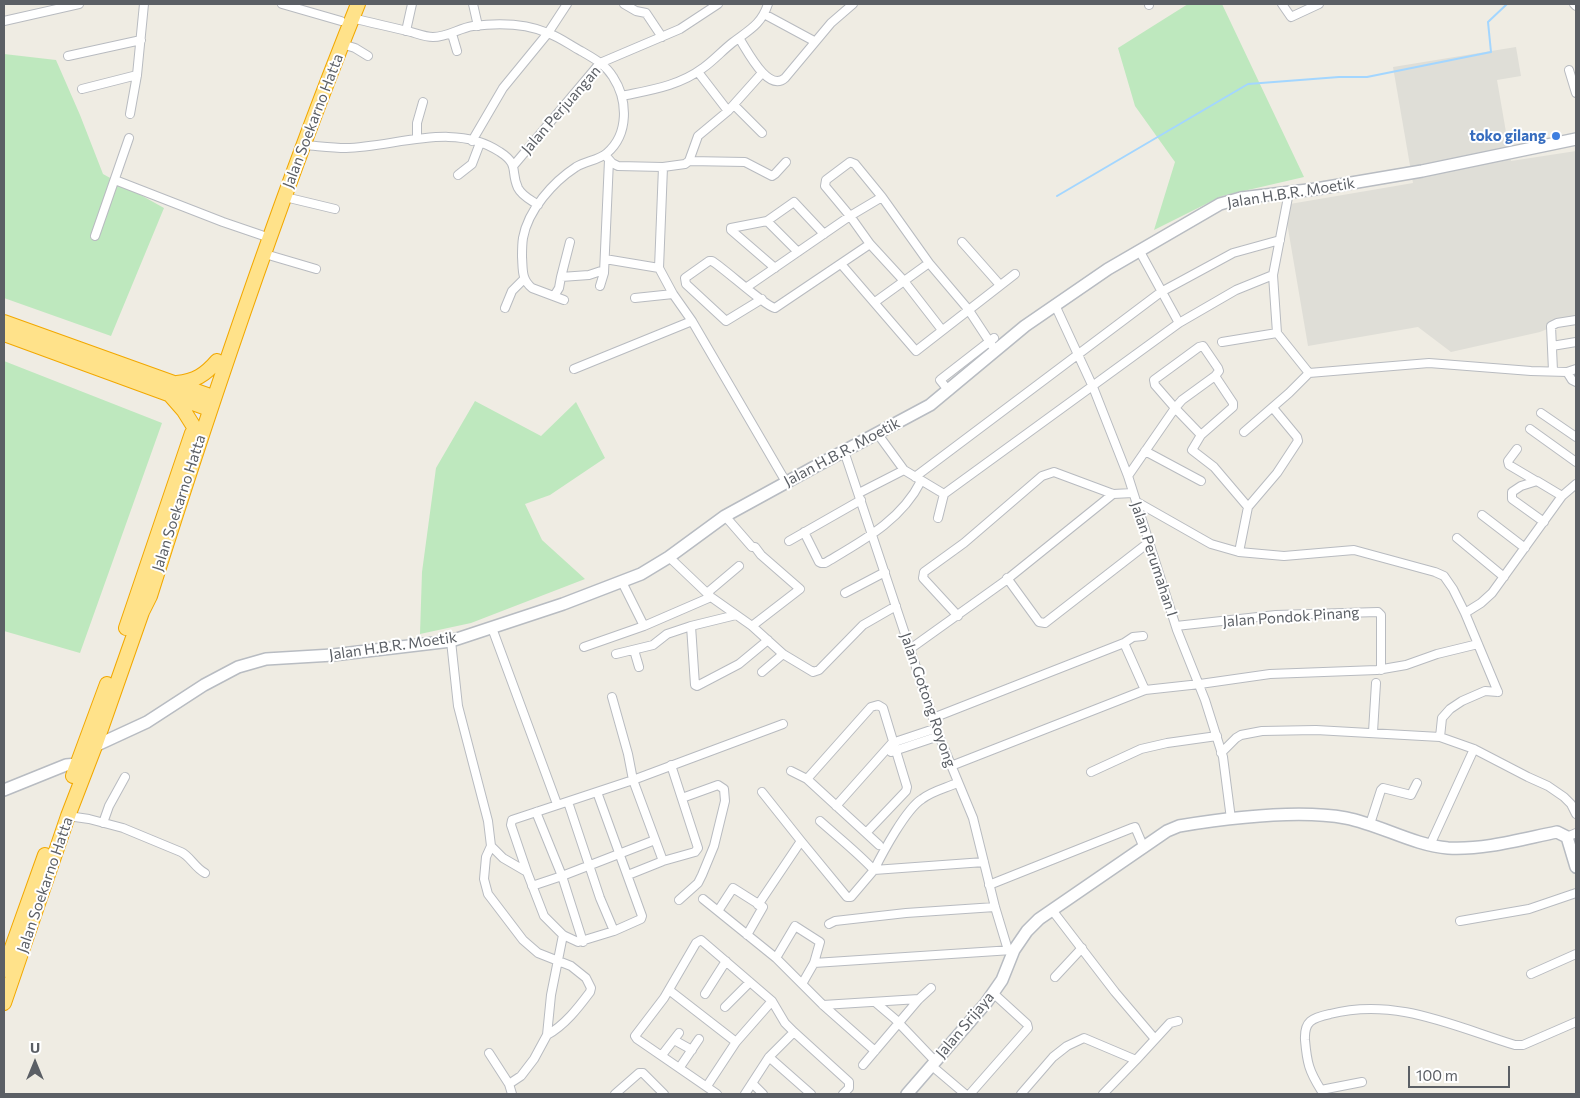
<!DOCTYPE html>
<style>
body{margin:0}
#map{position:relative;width:1580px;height:1098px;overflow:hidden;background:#efece3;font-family:Commissioner,sans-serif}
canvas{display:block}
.frame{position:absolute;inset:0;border:5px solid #5b5f65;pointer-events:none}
.north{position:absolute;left:10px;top:1038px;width:50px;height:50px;-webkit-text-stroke:4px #fff;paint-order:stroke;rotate:0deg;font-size:14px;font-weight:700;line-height:20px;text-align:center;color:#5b5f65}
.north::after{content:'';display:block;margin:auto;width:18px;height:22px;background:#5b5f65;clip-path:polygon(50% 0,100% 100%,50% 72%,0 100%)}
.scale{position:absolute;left:1408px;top:1066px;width:102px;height:22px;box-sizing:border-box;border:2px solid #5b5f65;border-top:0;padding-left:6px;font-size:15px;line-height:18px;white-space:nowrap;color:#5b5f65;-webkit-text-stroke:4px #fff;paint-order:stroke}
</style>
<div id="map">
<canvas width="1580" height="1098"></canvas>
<div class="frame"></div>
<div class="north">U</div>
<div class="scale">100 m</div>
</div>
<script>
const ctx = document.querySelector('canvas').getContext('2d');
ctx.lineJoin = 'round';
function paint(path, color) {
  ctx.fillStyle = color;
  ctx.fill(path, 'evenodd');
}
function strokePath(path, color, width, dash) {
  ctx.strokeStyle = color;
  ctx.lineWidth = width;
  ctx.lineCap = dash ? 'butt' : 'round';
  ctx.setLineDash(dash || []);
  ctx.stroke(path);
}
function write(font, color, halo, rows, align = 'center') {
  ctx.font = font + ' Commissioner,sans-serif';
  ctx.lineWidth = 4;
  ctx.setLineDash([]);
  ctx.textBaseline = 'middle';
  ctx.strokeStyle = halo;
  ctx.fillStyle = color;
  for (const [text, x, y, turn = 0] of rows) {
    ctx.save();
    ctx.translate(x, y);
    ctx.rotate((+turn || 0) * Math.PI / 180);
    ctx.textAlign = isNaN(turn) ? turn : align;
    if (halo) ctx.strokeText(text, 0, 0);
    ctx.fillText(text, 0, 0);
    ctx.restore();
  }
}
const industrial = new Path2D(`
 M1516 47 1521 76 1497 80 1511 161 1576 151V317L1540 332 1451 352 1418 327 1308 346 1284 205 1413 183 1393 67Z`);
const green = new Path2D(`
 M1188 4H1222L1304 177 1222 196 1154 230 1175 162 1135 106 1118 48Z
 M4 54 56 60 80 115 103 174 164 208 111 336 4 298Z
 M4 361 162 423 80 653 4 631Z
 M475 401 541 436 576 402 605 458 550 495 525 504 542 540 585 579 471 623 420 634 422 572 436 468Z`);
const stream = new Path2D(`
 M1057 196 1248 84 1339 77H1367L1491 52 1488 22 1507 4`);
const street = new Path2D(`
 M282 4 341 21
 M473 4 478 26
 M624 4 636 11 646 13 662 37
 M1282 4 1291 17 1319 4
 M1574 4 1576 6
 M1149 5V4
 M764 14 814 41
 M352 18C372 23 391 27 411 32 418 34 426 37 433 37 448 37 459 28 473 26 497 23 525 23 548 33 559 37 570 45 581 51 593 58 605 64 613 77 628 100 629 134 607 153 599 160 586 161 576 167 553 182 528 210 523 238 522 244 522 251 522 257 523 269 521 279 532 288L564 300
 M4 21 79 4
 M406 31 412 4
 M452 34 457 51
 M739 38C747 50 768 93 785 78L831 23 853 4
 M342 44 355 48 368 56
 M68 56 141 40
 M1569 70 1576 93
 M698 72 728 111 762 73
 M82 89 137 75
 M622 96C650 90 679 86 703 68 713 61 722 51 732 43 749 30 761 25 768 4
 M734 105 762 133
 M130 114 137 75 144 4
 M417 139V123L423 102
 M472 141 503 88 548 33 567 4
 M304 145C318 146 332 148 346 148 395 147 455 121 500 152 520 165 510 171 518 188 522 196 531 200 538 205
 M605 155 612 163 618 166 663 167 685 164 689 161 698 136 728 111
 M689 161 745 162 772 176 775 174 786 162
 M514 165 600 63 680 29 718 4
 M458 175 472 164 480 143
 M115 180 223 222 264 236
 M1289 192 1273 275 1277 333 1309 373 1429 363 1531 371 1567 372 1576 369
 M285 197 335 209
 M767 221 798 252
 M95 236 129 138
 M962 242 1000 285
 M1139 250 1179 323
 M265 254 316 269
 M605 259 659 268
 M841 264 916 351 1015 274
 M775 268 731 230V228L767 221 794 202 824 234
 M561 277 570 242
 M600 286 604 273 609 160
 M747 287 850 216 882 197
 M554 296 559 288 561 277 589 275 604 270
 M635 298 673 294
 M762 299 726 321 686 284 685 278 709 261H712C725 269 765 306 775 308L870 244
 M875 302 929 263
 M1055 305 1093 387 1128 476 1177 630 1205 700 1223 757 1231 819
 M505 308 512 291 524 279
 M692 321 786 482
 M942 330 904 281 870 244 850 216 825 186 826 180 850 162 855 164 882 197 929 263 968 309 995 350
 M1222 342 1277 333
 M1552 346 1576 342
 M574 369 692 321 673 294 659 268 663 167
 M1553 371 1551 326 1557 323 1576 320
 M1567 372 1572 380 1576 382
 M949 391 940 380 994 338
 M1541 413 1576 437
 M1530 429 1576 462
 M1244 432 1289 393 1309 373
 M877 433 904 470 944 494 1179 323 1236 290 1273 275
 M1201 435 1175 408 1182 400 1215 376
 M1517 449 1508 461 1509 465 1536 481
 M844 451 939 736 973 818 995 907 1008 950
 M1145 451 1201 481
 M1128 476 1175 408 1155 385 1154 380 1199 347 1203 346 1218 368 1219 371 1215 376 1233 403V407L1201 435 1192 450 1214 467 1248 507
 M915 477 1161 292 1233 253 1280 240
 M859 493 904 470
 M1137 502 1211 544 1239 552 1284 556 1354 550 1435 572 1444 576 1453 589 1465 613 1498 692
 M1482 515 1525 548
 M725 516 752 547H755L761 555 800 589 752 626
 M938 518 944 494
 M1544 522 1512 499V492L1521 486 1537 481 1562 496
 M804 532 819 562 821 563H825C862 541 901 521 921 481
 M1457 538 1504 577
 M789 541 861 500
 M1239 552 1248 507 1277 473 1298 441 1297 437 1273 408
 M669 557 711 597 752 626 783 654 813 672 819 670 863 625 896 606
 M1007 578 1039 622 1045 623 1148 543
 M622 582 644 626
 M707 593 739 566
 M845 593 885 572
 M1465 613 1481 603 1492 593 1562 496 1576 484
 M958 616 923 578 924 572 964 543 1042 476 1054 472 1113 494 1133 493
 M691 626 695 685 697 686 739 664 768 640
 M1176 626 1276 615 1378 612 1381 615V670
 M492 628 557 804
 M451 641 458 706 488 821 491 846 486 857 484 879 488 894 523 940 538 953 571 966 586 978 591 988 590 992C578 1008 565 1025 547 1035
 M1124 643 1133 637 1143 636
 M584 647 644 626 711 597
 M910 649 1005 581 1113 494
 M634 650 639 667
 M616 654 653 645 667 634 691 626 736 615
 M762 672 783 654
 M612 697 628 754 633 780 663 861
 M933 718 1124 643 1145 690
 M1373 732 1376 683
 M1440 737 1442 718 1450 709 1462 701 1485 691 1498 692
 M891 752 939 736
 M1221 753 1236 738 1241 735 1262 731 1316 730 1440 737 1474 749 1528 777 1548 786 1564 797 1571 804 1576 814
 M951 766 1145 690 1200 684 1270 674 1377 670 1406 665 1437 654 1478 644
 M791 771 807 779 866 833 906 791 907 787 883 708 878 705 871 707 807 779
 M1091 772 1141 749 1167 743 1217 736
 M597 792 642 916 641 919 614 931 578 942 563 935 544 916 527 872 511 825 512 820 633 780 783 724
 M762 792 801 841 847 897H851L874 870 984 862
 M568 802 600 898 614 931
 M836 806 892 743 937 728
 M536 812 562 876 583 942
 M68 816 89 819 123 828 181 852C190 856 195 868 205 873
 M820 821C838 837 857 852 874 870 883 852 906 809 922 799 932 791 946 788 957 783
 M103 823 109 806 125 777
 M1370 824 1381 790 1383 788 1411 795 1417 783
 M866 833 879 845
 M1567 837 1576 833
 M1430 845 1474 749
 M491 846 503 858 527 872
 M628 875 663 861 695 852 698 848 671 765
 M989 885 1132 828 1135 827 1144 848
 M532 886 562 876 655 840
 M703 899 776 958 823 1005 875 1051
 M679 900 698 883 702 875 714 846 725 801 724 789 718 785 682 798
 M758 905 801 841
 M1052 910 1115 992 1155 1039
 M718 911 733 888 763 907 747 935
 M1460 921 1529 909 1576 893
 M829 924 835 921 906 913 995 907
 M776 958 795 926 820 942 814 963 802 984
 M814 963 1012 950
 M1531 974 1576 954
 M1055 977 1082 948
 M669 990 736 1042
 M705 994 726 961
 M875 1002 895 1019 935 1061
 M823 1005 919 999
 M725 1007 750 982
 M674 1040 692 1050
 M489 1053 509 1084 521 1076 534 1059 547 1035 551 995 563 935
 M662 1055 679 1033
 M769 1057 811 1094
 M863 1065 919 999 931 988
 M932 1066 965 1094
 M680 1067 699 1039
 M1362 1082 1321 1090C1309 1071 1307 1063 1305 1040 1304 1021 1312 1018 1330 1014 1395 997 1453 1026 1515 1045H1523L1576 1022
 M752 1083 763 1094
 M509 1084 512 1094
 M707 1086 736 1042 772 1001
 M615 1094 639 1073H643L664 1094
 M717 1094 637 1039 635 1036 664 998 696 943 701 940 772 1001 785 1023 794 1032 849 1082V1088L843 1094
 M745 1094 769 1057 794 1032
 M970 1094 1028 1028 1027 1024 993 993
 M1021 1094 1053 1057 1067 1046 1084 1038 1136 1060 1170 1023 1178 1021
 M1103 1094 1136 1060`);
const secondary = new Path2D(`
 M95 746 147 722 204 685 238 667 266 659 333 655 451 641 563 604 641 574 669 557 725 516 818 465 930 405 1025 326 1108 269 1220 204 1241 198 1316 189 1422 171 1576 139
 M4 790 66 765 78 764
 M907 1094 986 1003 1002 980 1014 950 1027 931 1039 919 1167 831 1179 826C1228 818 1297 809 1346 818 1381 825 1413 845 1448 848 1485 850 1522 839 1557 832L1567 837 1576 867`);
const highway = new Path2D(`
 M4 322 213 397
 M4 334 209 409
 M177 383C195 381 205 375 217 361
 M170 395 184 411 194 427
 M126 628 192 433
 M73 776 107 684
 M4 970 45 855
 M4 1003 68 816 95 746 142 612 150 596C213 396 280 198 358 4`);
const markers = [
 [1556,136,5,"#3f7fe0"]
];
const streetNames = [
 ["Jalan Perjuangan",561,110,-49],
 ["Jalan Soekarno Hatta",313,121,-69],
 ["Jalan H.B.R. Moetik",1291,193,-9],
 ["Jalan H.B.R. Moetik",842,452,-28],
 ["Jalan Soekarno Hatta",179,503,-72],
 ["Jalan Perumahan I",1154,559,72],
 ["Jalan Pondok Pinang",1291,617,-4],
 ["Jalan H.B.R. Moetik",393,646,-8],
 ["Jalan Gotong Royong",928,700,71],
 ["Jalan Soekarno Hatta",45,885,-71],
 ["Jalan Srijaya",965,1025,-50]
];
const shopNames = [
 ["toko gilang",1546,136]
];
paint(industrial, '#dfded7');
paint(green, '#bee8be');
strokePath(stream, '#a3d6ff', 2);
strokePath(street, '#b8bbc0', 10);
strokePath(secondary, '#b8bcc2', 14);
strokePath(highway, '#f2a800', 16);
strokePath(street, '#fff', 8);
strokePath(secondary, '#fff', 11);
strokePath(highway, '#ffe28a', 14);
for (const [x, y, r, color] of markers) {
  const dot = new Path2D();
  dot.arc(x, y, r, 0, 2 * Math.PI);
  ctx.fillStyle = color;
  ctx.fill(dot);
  strokePath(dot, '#fff', 2);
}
write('15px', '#5b5f65', '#fff', streetNames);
write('bold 15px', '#366cbe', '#fff', shopNames, 'right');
</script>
